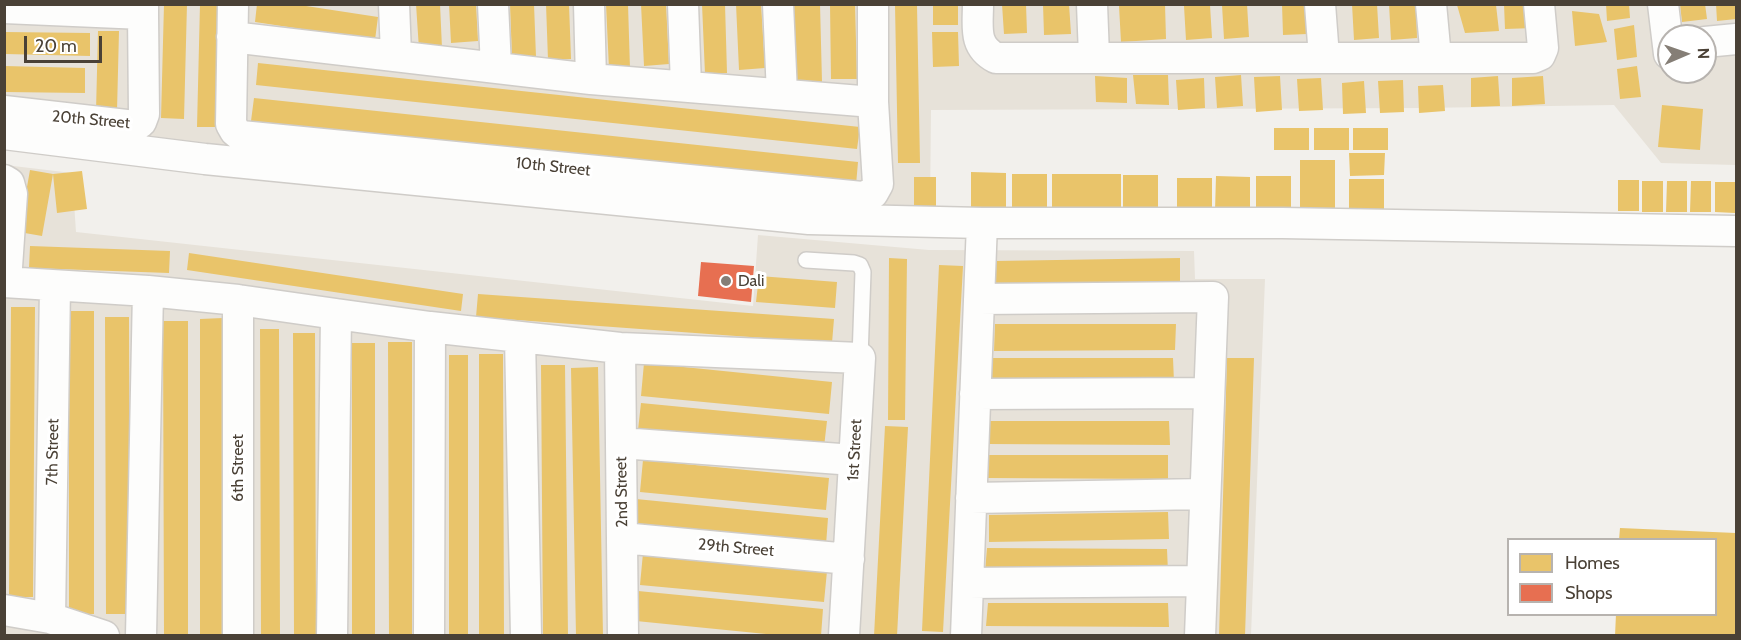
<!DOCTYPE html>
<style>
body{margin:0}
#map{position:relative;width:1741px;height:640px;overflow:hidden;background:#f2f0ec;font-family:Cabin,sans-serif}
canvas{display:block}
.frame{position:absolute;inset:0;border:6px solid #4a4136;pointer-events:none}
.legend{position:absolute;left:1507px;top:538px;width:210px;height:78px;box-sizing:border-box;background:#fff;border:2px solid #b7b3af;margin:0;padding:8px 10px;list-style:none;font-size:18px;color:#4a4136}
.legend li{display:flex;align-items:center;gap:12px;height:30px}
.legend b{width:30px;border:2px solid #b7b3af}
.north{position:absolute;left:1657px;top:24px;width:60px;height:60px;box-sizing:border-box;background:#fff;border:2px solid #b7b3af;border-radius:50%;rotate:88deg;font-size:16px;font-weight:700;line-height:24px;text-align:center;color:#4a4136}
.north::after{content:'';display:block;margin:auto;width:21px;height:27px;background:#857e76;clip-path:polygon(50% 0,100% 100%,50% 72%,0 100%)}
.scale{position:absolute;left:24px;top:36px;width:78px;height:27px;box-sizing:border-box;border:3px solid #4a4136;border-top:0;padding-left:8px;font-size:18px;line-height:21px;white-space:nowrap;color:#4a4136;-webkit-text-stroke:4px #fff;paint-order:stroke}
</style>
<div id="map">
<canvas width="1741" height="640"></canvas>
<div class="frame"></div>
<ul class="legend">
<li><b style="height:16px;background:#e9c46a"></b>Homes</li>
<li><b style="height:16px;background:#e76f51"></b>Shops</li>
</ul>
<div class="north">N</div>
<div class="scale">20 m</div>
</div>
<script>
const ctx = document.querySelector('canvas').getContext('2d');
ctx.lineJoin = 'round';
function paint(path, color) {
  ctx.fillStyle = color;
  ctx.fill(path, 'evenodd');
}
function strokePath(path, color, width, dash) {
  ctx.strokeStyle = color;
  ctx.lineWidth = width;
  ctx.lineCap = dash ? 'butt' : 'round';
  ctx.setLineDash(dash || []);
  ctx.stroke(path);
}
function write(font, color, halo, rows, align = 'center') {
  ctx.font = font + ' Cabin,sans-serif';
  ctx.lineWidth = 6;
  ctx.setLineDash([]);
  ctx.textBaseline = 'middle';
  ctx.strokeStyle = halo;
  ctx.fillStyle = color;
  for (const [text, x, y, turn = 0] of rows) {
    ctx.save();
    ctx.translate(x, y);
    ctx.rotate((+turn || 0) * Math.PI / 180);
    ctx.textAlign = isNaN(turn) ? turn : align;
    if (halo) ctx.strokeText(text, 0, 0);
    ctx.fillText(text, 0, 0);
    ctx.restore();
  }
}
const residential = new Path2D(`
 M4 5H1736V165L1661 163 1614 105 1422 108 931 110 930 208 842 207 5 123ZM1669 36H1705V72H1669Z
 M5 165 72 173 76 232 753 306 758 235 929 250 1194 251 1195 279H1265L1251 635 5 636Z`);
const homes = new Path2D(`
 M164 4H187L184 119 161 118Z
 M200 4H219L216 127H197Z
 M257 4H293L378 17 375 40 255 22Z
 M416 4H440L442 48 419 49Z
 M449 4H476L478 41 451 43Z
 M510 4H534L536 57 512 58Z
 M546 4H569L571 59 548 60Z
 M606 4H628L630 69H609Z
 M641 4H666L669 64 644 66Z
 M702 4H725L727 73 705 74Z
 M736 4H761L765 68 739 70Z
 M793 4H820L822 82H796Z
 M830 4H855L857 79H831Z
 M933 4H958V25H933Z
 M1002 4H1026L1027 33 1004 34Z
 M1043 4H1069L1071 34 1044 35Z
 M1165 4 1166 39 1121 42 1119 6Z
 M1247 4 1249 37 1224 39 1222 5Z
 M1282 4H1306L1307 34 1283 35Z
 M1352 4H1377L1379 38 1354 40Z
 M1389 4H1416L1417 38 1391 40Z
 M1504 4H1533L1534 28 1505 29Z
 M1606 4H1629L1630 18 1607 21Z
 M1680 4H1705L1707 19 1682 22Z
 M1716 4H1736V19L1717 21Z
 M895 5H917L920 163H898Z
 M1210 5 1212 38 1186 40 1184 6Z
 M1457 5H1496L1499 31 1465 33Z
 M1572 11 1599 14 1607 42 1575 46Z
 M1634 25 1637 57 1617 60 1614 29Z
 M98 31H119L117 111H96Z
 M5 32 90 33V56L5 54Z
 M932 32H958L959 66 933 67Z
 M258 63 860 127 857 149 256 85Z
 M4 66 85 68V93L4 92Z
 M1637 66 1641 97 1620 99 1617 69Z
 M1133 75H1168L1169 105 1136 104Z
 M1241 75 1243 106 1217 108 1215 77Z
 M1095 76 1127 78V103L1096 102Z
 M1280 76 1282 110 1256 112 1254 77Z
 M1498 76 1500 106 1471 107V78Z
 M1543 76 1545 104 1512 106V78Z
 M1204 78 1205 108 1178 110 1176 80Z
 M1321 78 1323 110 1299 111 1297 79Z
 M1403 80 1404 112 1380 113 1378 81Z
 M1364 81 1366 113 1343 114 1342 83Z
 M1443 85 1445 111 1419 113 1418 86Z
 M254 98 858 162 856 185 251 121Z
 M1662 105 1703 109 1700 150 1658 147Z
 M1274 128H1309V150H1274Z
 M1314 128H1349V150H1314Z
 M1353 128H1388V150H1353Z
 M1349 153H1385L1384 175 1350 176Z
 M1300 160H1335V212H1300Z
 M30 170 53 174 42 236 19 232Z
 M82 171 87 209 57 213 53 174Z
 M971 172 1006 173V208H971Z
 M1012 174H1047V209H1012Z
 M1052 174H1121V209H1052Z
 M1123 175H1158V209H1123Z
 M1216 176 1250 177V211H1215Z
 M1256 176H1291V211H1256Z
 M914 177H936V212H914Z
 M1177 178H1212V213L1177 212Z
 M1349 179H1384V214H1349Z
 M1618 180H1639V211H1618Z
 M1642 181H1663V212H1642Z
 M1667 181H1687V212H1666Z
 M1691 181H1711V212H1690Z
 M1715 182H1736L1735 213 1715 212Z
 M30 246 170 251 169 273 29 268Z
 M189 253 463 294 461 311 187 270Z
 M889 258 907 259 905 420H888Z
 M1180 258V286L995 287V261Z
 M939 265 963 266 943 632 922 631Z
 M759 276 837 282 835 308 756 302Z
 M478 294 834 319 832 343 476 317Z
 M11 307H35L33 597H9Z
 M69 311H94V614H69Z
 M105 317H129L130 614H106Z
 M223 318V636H200V319Z
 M163 321H188V636H164Z
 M995 324H1176L1175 350 994 351Z
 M260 329H279L280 636H261Z
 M293 333H315L316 636H294Z
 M388 342H412V636H389Z
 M352 343H375V636H352Z
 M479 354H503L504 636H479Z
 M449 355H468V636H449Z
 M992 358H1173L1174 382 991 381Z
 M1227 358H1254L1245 636H1219Z
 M644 363 832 382 829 414 641 396Z
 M541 365H565L568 636H543Z
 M598 367 603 636H576L571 368Z
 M641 403 827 421 824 447 638 430Z
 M989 421H1169L1170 445 987 444Z
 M885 426 908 427 897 636H874Z
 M988 455H1168V479L986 478Z
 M643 460 829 478 826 510 640 492Z
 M636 499 828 518 826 545 633 526Z
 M1168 512 1169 539 989 542V515Z
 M1620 528 1736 533V636H1615L1616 614H1716V540H1619Z
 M987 548 1167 549 1168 572H985Z
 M643 553 827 571 824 602 640 585Z
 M638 591 823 609 821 636H786L636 621Z
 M988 603H1168L1169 627 986 626Z`);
const shops = new Path2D(`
 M701 262 754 266 751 302 698 296Z`);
const lane = new Path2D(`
 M806 260 854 263 860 265 863 272 860 358`);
const street = new Path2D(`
 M233 4 231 124 235 131 241 136 862 197 873 193 878 184 873 102V4
 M394 4 396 55
 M493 4 496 67
 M589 4 591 79
 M683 4 686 86
 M778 4 782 94
 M978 4C978 27 973 46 996 58H1533L1540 55 1543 48 1539 4
 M1092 4 1094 56
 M1320 4 1324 57
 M1431 4 1436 58
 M1663 4 1669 54
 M4 8 143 14V4
 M232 37 591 79 873 102
 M1705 42 1736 39
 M4 111 135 126 141 122 144 114 143 14
 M4 134 205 159 809 219 982 223H1282L1736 231
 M4 180 9 183 12 194 6 282
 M4 282 148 291 141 636
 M148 291 238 300 336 314 332 636
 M979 299 1213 297 1200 636
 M238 300V636
 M336 314 430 327 429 636
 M430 327 620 348 860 358 844 636
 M520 337 526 636
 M620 348 623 636
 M975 394 1209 393
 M621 443 854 460
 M971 498 1205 494
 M622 538 849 559
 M968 583 1202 581
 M4 610 50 618 104 636
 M50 618 55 286
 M966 636 982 223`);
const markers = [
 [726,281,6,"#857e76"]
];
const streetNames = [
 ["20th Street",91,120,5],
 ["10th Street",553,167,6],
 ["1st Street",855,450,-87],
 ["7th Street",53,452,-89],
 ["6th Street",238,468,-90],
 ["2nd Street",622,492,-91],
 ["29th Street",736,548,5]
];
const poiNames = [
 ["Dali",738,281]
];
paint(residential, '#e7e2d9');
paint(homes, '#e9c46a');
paint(shops, '#e76f51');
strokePath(lane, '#cfccc8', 18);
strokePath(street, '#cfccc8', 33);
strokePath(lane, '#fdfdfc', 15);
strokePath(street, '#fdfdfc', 30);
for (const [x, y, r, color] of markers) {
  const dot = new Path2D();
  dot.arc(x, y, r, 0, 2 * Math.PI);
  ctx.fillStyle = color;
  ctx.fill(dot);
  strokePath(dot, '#fff', 2);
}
write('16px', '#4a4136', '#fff', streetNames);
write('16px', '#4a4136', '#fff', poiNames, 'left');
</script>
